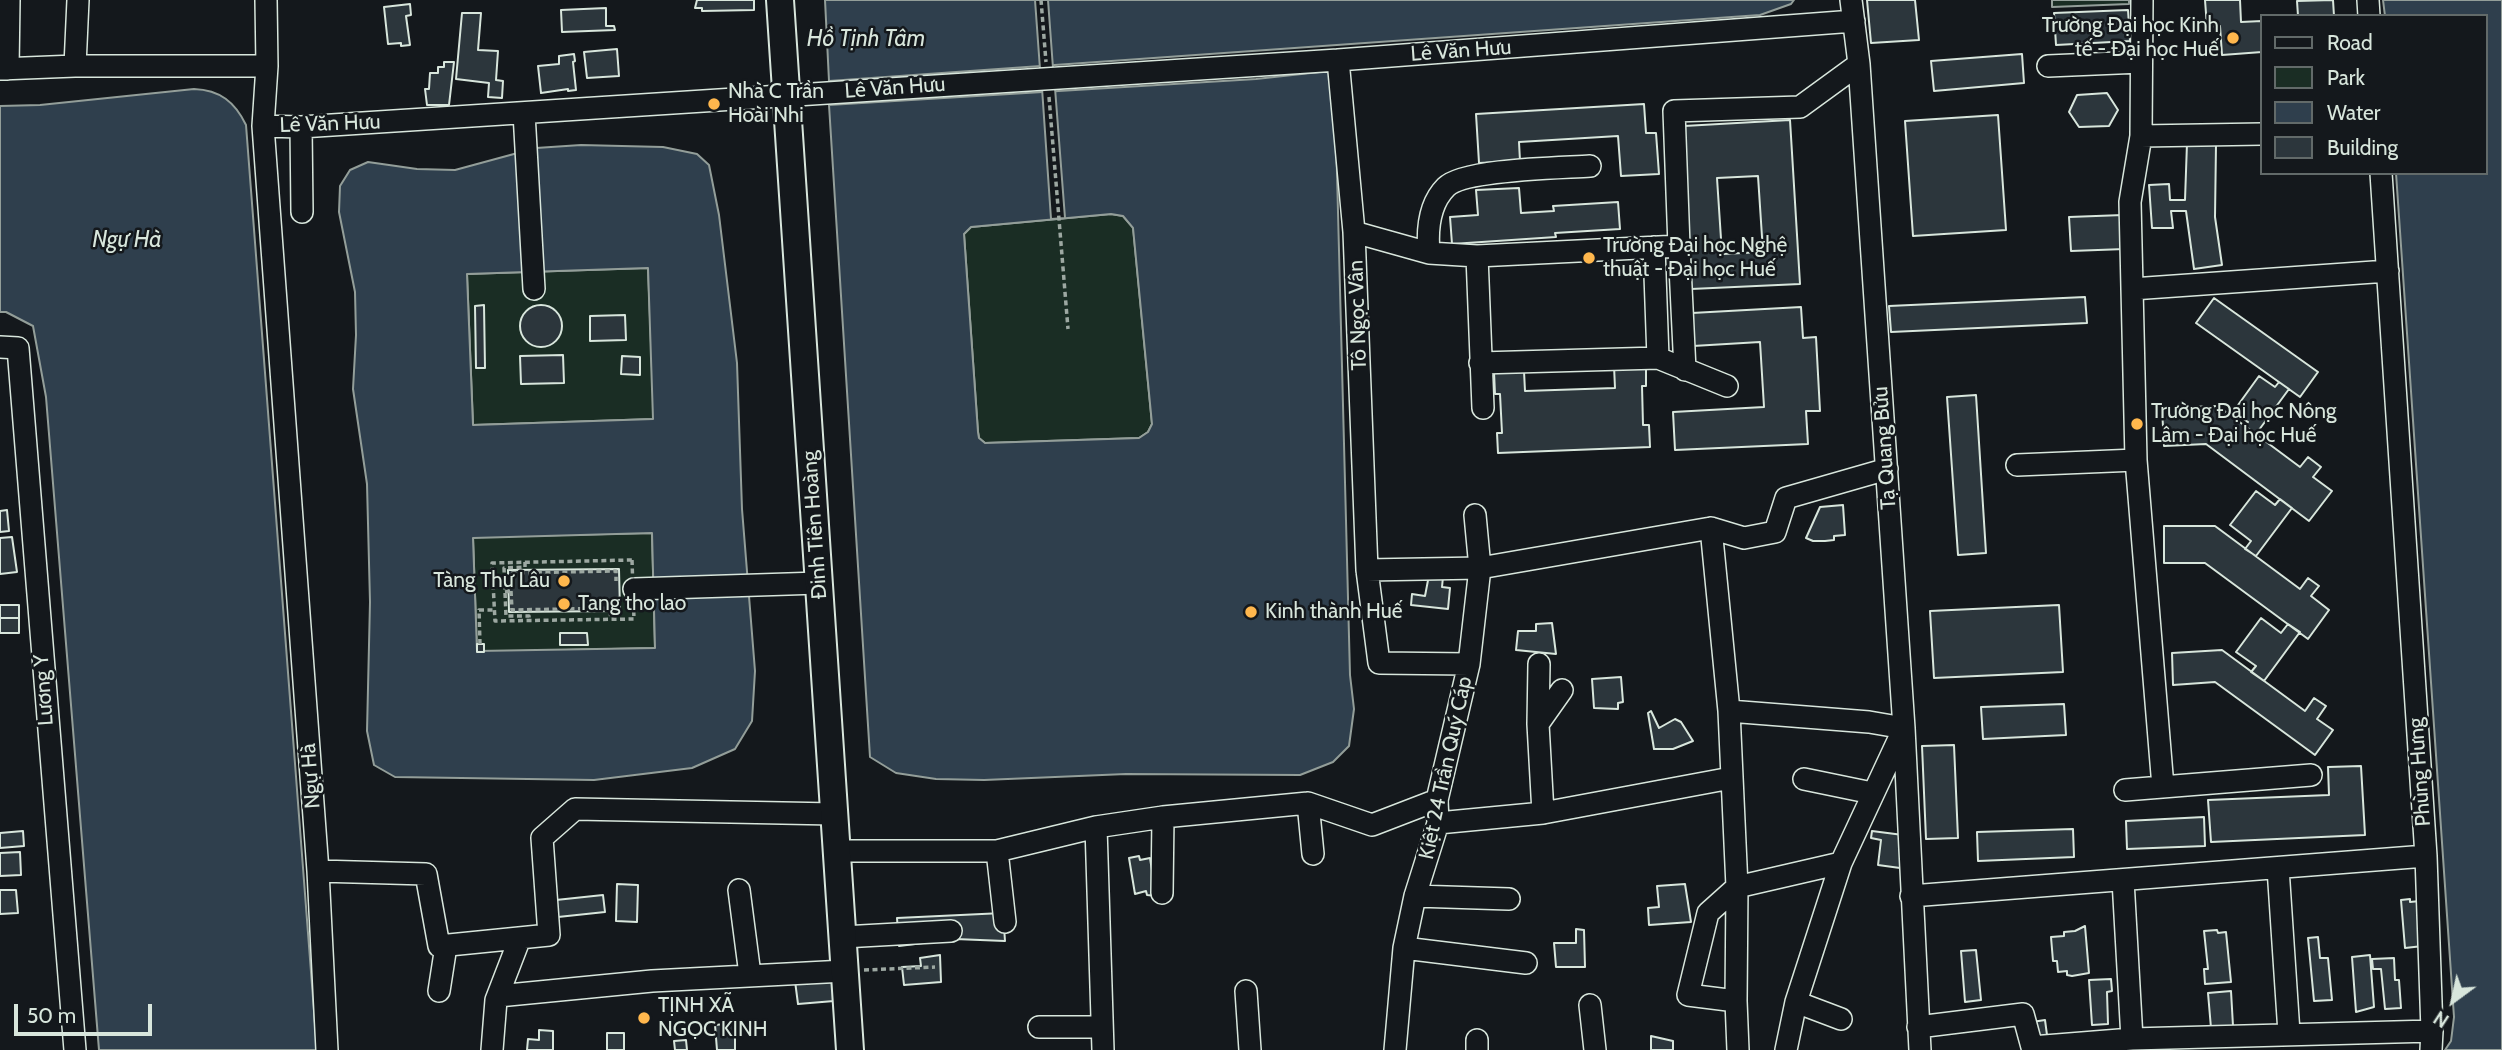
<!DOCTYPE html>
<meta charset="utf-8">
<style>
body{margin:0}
#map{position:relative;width:2502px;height:1050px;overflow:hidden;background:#14181c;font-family:Cabin,sans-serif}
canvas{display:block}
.legend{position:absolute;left:2260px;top:14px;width:228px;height:161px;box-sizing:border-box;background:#14181c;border:2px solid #626a69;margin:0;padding:9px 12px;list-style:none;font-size:21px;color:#d8e6dc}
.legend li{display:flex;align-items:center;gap:14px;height:35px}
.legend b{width:35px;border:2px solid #626a69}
.north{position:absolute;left:2418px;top:966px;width:70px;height:70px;-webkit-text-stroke:5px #14181c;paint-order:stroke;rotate:213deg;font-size:19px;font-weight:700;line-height:28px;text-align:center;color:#d8e6dc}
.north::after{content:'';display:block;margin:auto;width:24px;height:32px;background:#d8e6dc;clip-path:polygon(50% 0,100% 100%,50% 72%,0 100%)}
.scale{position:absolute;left:14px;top:1004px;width:138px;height:32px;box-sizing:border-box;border:4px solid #d8e6dc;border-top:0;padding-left:9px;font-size:21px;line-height:24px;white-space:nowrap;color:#d8e6dc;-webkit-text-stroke:5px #14181c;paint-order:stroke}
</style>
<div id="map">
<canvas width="2502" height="1050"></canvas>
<ul class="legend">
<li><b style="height:9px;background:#14181c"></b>Road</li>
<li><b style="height:19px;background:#1a2d24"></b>Park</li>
<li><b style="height:19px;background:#2f3f4d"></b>Water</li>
<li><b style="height:19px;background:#2c363c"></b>Building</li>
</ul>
<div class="north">N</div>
<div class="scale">50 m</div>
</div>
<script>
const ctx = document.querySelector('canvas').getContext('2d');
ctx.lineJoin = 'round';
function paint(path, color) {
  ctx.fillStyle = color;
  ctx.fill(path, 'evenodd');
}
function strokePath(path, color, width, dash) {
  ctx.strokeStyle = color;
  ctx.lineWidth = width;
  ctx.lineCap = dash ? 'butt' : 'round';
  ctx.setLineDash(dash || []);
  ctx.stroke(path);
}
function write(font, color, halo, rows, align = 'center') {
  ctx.font = font + ' Cabin,sans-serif';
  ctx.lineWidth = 5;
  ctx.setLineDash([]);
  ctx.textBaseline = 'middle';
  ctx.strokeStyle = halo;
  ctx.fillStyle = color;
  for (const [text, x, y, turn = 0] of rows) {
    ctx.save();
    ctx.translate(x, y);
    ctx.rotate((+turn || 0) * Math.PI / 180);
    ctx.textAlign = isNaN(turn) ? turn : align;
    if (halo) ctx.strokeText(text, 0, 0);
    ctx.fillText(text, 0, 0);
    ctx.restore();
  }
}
const green = new Path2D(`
 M2052 0H2129V4L2052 7Z
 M1111 214 1123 216 1133 227 1152 424 1148 432 1139 438 985 443 979 438 978 432 964 234 971 227Z
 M648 268 654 419 473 425 467 274Z
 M652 533 655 648 477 652 473 537Z`);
const water = new Path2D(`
 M825 0H1794L1791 4 1760 15 829 81Z
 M2383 0H2502V1050H2445L2451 1041 2454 1017 2396 173H2486V16H2385Z
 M1329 71 1336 135 1350 675 1354 709 1349 746 1333 762 1300 775 1126 774 984 780 936 779 896 773 870 757 829 105 1256 79ZM1111 214 1123 216 1133 228 1152 424 1148 432 1139 438 985 443 979 438 978 432 964 234 971 227Z
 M194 89C220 90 235 102 246 125L317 1050H99L46 397 33 326 6 312H0V106L40 105Z
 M581 145 663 147 697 154 709 165 719 215 737 363 742 509 755 671 752 721 735 749 692 768 594 780 395 777 374 765 367 731 370 602 367 484 353 389 356 335 355 292 339 212 340 186 350 170 368 162 417 169 455 170 536 148ZM648 268 653 419 473 425 467 274ZM652 533 655 648 477 651 473 538Z`);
const pier = new Path2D(`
 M1035 0H1048L1053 68 1040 69Z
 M1042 88H1055L1065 218 1051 219Z`);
const building = new Path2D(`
 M697 0H754V10L702 11V8H695Z
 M1867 0H1915L1919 40 1871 43Z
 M2205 0H2240L2241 22 2262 21V52L2222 55 2220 26 2207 27Z
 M2333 0 2334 16H2298L2297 1Z
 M410 4 411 15 406 16 410 45 401 46V43L388 44 384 7Z
 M606 8V26H614L615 30 562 32 561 10Z
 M2128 10 2130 41 2056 45 2054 13Z
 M462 13H481L478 50 498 51 496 80 503 81 502 98 488 97 489 83 456 79Z
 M617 49 619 76 587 78 584 52Z
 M574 54 575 61 573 62 576 90 568 91V89L541 93 538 66 559 64V56Z
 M2022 54 2024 83 1934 91 1931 61Z
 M444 62H454L449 105H427L425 89H429L430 73H438V67H444Z
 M2107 93 2118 110 2109 126 2079 127 2069 112 2077 95Z
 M1644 104 1646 133H1656L1659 174 1621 176 1618 136 1519 142 1520 161 1479 163 1476 114Z
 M1998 115 2006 230 1913 236 1905 121Z
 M1790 120 1800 284 1691 289 1684 126ZM1758 176 1763 252 1722 254 1717 178Z
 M2187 143 2216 144 2215 217 2222 265 2194 269 2186 211H2171L2173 228H2152L2149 185 2169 184 2170 200H2185Z
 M1519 188 1521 213 1554 211 1553 206 1618 202 1620 229 1555 233 1556 237 1452 244 1450 217 1478 215 1476 190Z
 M2123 215 2125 249 2071 251 2069 217Z
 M2085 297 2087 323 1891 332 1889 306Z
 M2214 298 2318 372 2300 397 2196 323Z
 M484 305 485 368H476L475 306Z
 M520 326a21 21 0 1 1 42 0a21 21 0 1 1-42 0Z
 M1801 307 1803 338 1816 337 1820 411H1806L1808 444 1675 450 1673 412 1764 407 1760 342 1693 346 1692 313Z
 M625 315 626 340 590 341V316Z
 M563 355 564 383 521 384 520 356Z
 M622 356 640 357V375L621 374Z
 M1646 365V386H1642L1643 425H1649L1650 447 1498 453 1497 433H1502L1500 394H1495L1494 372 1524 371 1525 391 1615 388 1614 366Z
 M2259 376 2275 387 2279 382 2289 389 2256 434 2245 426 2248 422 2233 412Z
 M1976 395 1986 553 1958 555 1947 397Z
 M2218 406 2300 467 2308 457 2321 467 2313 477 2332 491 2309 521 2206 444 2164 446 2162 408Z
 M2256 491 2275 505 2280 499 2292 508 2256 556 2245 549 2251 541 2230 525Z
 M1843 505 1845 535 1834 536V540L1825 541H1813L1806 538 1820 507Z
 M7 510 9 531 0 532V511Z
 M2164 526H2215L2300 589 2308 578 2319 586 2311 596 2329 610 2308 639 2205 563H2164Z
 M12 537 17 572 0 574V538Z
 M619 569 620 611 509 612 508 570Z
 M1429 575 1443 577 1442 587 1450 588 1448 609 1411 605 1412 594 1425 596Z
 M0 605H19V618H0Z
 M2059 605 2063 672 1934 678 1930 611Z
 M0 618H19V633H0Z
 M2261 618 2281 633 2288 624 2300 632 2264 681 2251 672 2256 666 2236 652Z
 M1552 623 1556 654 1516 650 1518 631H1536V624Z
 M560 633H587L588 645H560Z
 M477 644H484V652H477Z
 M2222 650 2305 711 2314 698 2326 706 2317 719 2333 730 2315 755 2215 682 2173 685 2172 653Z
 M1621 677 1623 702 1618 703V709L1594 708 1592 679Z
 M2064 704 2066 735 1983 739 1981 707Z
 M1651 711 1659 728 1675 719 1681 722 1693 741 1673 749H1654L1648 713Z
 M1954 745 1958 838 1926 839 1922 746Z
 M2361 766 2365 835 2211 842 2208 800 2329 795 2328 767Z
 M2204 817 2205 846 2127 849 2126 821Z
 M2073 829 2074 857 1978 861 1977 832Z
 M23 831 24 846 0 848V833Z
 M1872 831 1903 835 1900 868 1878 865 1881 840 1871 838Z
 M20 852 21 875 0 876V853Z
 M1139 856 1140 860 1150 858 1156 896 1147 895 1146 891 1135 894 1129 858Z
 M617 884 638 885 637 922 616 921Z
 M1685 884 1691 922 1649 925 1648 908 1659 907 1657 886Z
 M0 890H16L18 913 0 914Z
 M603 895 605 912 558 917 556 900Z
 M2410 899V902L2420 901 2423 946 2405 948 2401 900Z
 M1003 913 1005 941 955 939 899 946 897 918Z
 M2085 926 2089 973 2072 976 2067 975V971L2058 972 2057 961H2053L2051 937 2064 936V932L2075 931Z
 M1576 929 1584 930 1585 967H1556L1554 943H1576Z
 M2217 930 2218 933 2226 932 2231 982 2205 984 2204 969H2208L2204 931Z
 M2318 937 2320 958H2328L2332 1000 2314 1001 2308 938Z
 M1976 950 1981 1000 1965 1002 1961 951Z
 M940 955 941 982 904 985 902 967 921 966 920 958Z
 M2370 955 2374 1007 2356 1012 2352 957Z
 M2394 958 2395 980H2399L2401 1008 2385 1009 2381 969H2373L2372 959Z
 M832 979 834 1001 798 1004 795 981Z
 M2111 979 2112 991 2107 992 2108 1024 2092 1025 2089 980Z
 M2231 991 2233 1026 2211 1028 2208 993Z
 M2045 1020 2049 1050H2035L2032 1022Z
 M735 1023V1050H717L715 1025Z
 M539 1030 553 1031V1050H527L528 1039 539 1040Z
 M607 1033H624V1050H607Z
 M1651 1036 1673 1041V1050H1651Z
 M686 1040 687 1050H675L674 1041Z`);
const path = new Path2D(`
 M1041 0 1046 62
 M1049 97 1068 329
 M632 560 634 619 495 621 492 563Z
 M525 562V567L504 568 506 616H529V620
 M511 591 512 610 617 608V599
 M505 592 511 591 510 573 616 571V581
 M610 611 611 619
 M480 644 479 610H495
 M864 970 935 967`);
const minor = new Path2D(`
 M266 0 267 66 263 126 318 871 327 1050
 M1851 0 1859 64 1904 728 1920 1050
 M2142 0 2141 136 2130 202 2136 460 2163 787
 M2368 0 2369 16
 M1338 60 1354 232 1367 570 1379 663 1469 664
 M75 66 78 0
 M2048 66 2141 62
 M0 69 75 66H267
 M8 69 9 0
 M524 113 534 289
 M263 126 301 127 1338 60 1854 21
 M301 127 302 212
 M2141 136 2262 134
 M2381 173 2426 856 2432 1031 2431 1050
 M1354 232 1429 253 1477 256 1679 246 1674 111 1800 107 1859 64
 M1679 246 1685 370
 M1654 247 1658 358
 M1429 253C1427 231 1428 205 1446 187 1464 169 1561 168 1590 166
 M1477 256 1483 408
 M2132 289 2388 271
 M0 347 18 348 75 1050
 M1480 363 1658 358 1727 386
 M2017 465 2136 460
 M1711 528 1729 711 1737 887 1736 1001 1738 1050
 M1367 570 1480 568 1711 528 1744 538 1775 532 1786 498 1887 469
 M634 589 819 583
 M1539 664 1538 724 1543 813
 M1729 711 1869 722 1904 728 1841 863 1796 1002 1786 1050
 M1538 724 1562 690
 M1804 779 1872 793
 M2125 790 2311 775
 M1308 803 1313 854
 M1438 823 1543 813 1731 778
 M1096 827 1103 1050
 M837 851H997L1096 827 1163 817 1308 803 1372 825 1437 800
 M997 851 1005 922
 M2278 868 2289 1033
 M318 871 426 874 439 946 549 935 542 838 575 809 834 814
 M2123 880 2132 1039
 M739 890 749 967
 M1162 893 1163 817
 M1415 896 1509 899
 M1911 896 2426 856
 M843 937 951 931
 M1404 948 1526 963
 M439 991 446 946
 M1246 991 1250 1050
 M498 996 652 981 845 971
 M1736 1001 1688 995 1708 913 1737 887 1841 863
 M1796 1002 1841 1019
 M1590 1005 1595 1050
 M1039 1027H1100
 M1918 1027 2023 1014 2032 1047 2132 1039 2432 1031
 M1477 1040V1050
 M492 1050 496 1000 520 938
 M1395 1050 1404 948 1415 896 1438 823 1437 800 1469 664 1480 568 1475 515`);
const major = new Path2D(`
 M780 0 850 1050`);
const markers = [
 [2233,38,7,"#ffb74d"],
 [714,104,7,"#ffb74d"],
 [1589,258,7,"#ffb74d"],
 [2137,424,7,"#ffb74d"],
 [564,581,7,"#ffb74d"],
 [564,604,7,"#ffb74d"],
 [1251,612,7,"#ffb74d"],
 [644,1018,7,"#ffb74d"]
];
const poiNames = [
 ["Trường Đại học Kinh",2219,26,"right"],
 ["tế - Đại học Huế",2219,50,"right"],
 ["Nhà C Trần",728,92],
 ["Hoài Nhi",728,116],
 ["Trường Đại học Nghệ",1603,246],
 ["thuật - Đại học Huế",1603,270],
 ["Trường Đại học Nông",2151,412],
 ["Lâm - Đại học Huế",2151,436],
 ["Tàng Thư Lâu",550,581,"right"],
 ["Tang tho lao",578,604],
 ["Kinh thành Huế",1265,612],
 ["TỊNH XÃ",658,1006],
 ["NGỌC KINH",658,1030]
];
const streetNames = [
 ["Lê Văn Hưu",1461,51,-4],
 ["Lê Văn Hưu",895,88,-4],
 ["Lê Văn Hưu",330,124,-2],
 ["Tô Ngọc Vân",1358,315,-92],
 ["Tạ Quang Bửu",1885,448,-94],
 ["Đinh Tiên Hoàng",815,525,-94],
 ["Lương Y",44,690,-94],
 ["Kiệt 24 Trần Quý Cáp",1446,768,-78],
 ["Phùng Hưng",2420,772,-94],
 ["Ngự Hà",311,776,-94]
];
const waterNames = [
 ["Hồ Tịnh Tâm",866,39],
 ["Ngự Hà",127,240]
];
paint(green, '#1a2d24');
strokePath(green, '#939e99', 2);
paint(water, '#2f3f4d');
strokePath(water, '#939e99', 2);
paint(pier, '#14181c');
strokePath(pier, '#939e99', 2);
paint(building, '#2c363c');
strokePath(building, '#d8e6dc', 2);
strokePath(minor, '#d8e6dc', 24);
strokePath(major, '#d8e6dc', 30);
strokePath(path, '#9da8a2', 3.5, [5, 3.5]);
strokePath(minor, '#14181c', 21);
strokePath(major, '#14181c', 26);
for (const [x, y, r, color] of markers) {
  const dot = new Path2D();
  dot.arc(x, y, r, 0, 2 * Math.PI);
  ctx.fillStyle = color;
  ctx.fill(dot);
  strokePath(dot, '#14181c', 2.5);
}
write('21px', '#d8e6dc', '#14181c', poiNames, 'left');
write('21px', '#d8e6dc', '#14181c', streetNames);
write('italic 23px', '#d8e6dc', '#14181c', waterNames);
</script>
